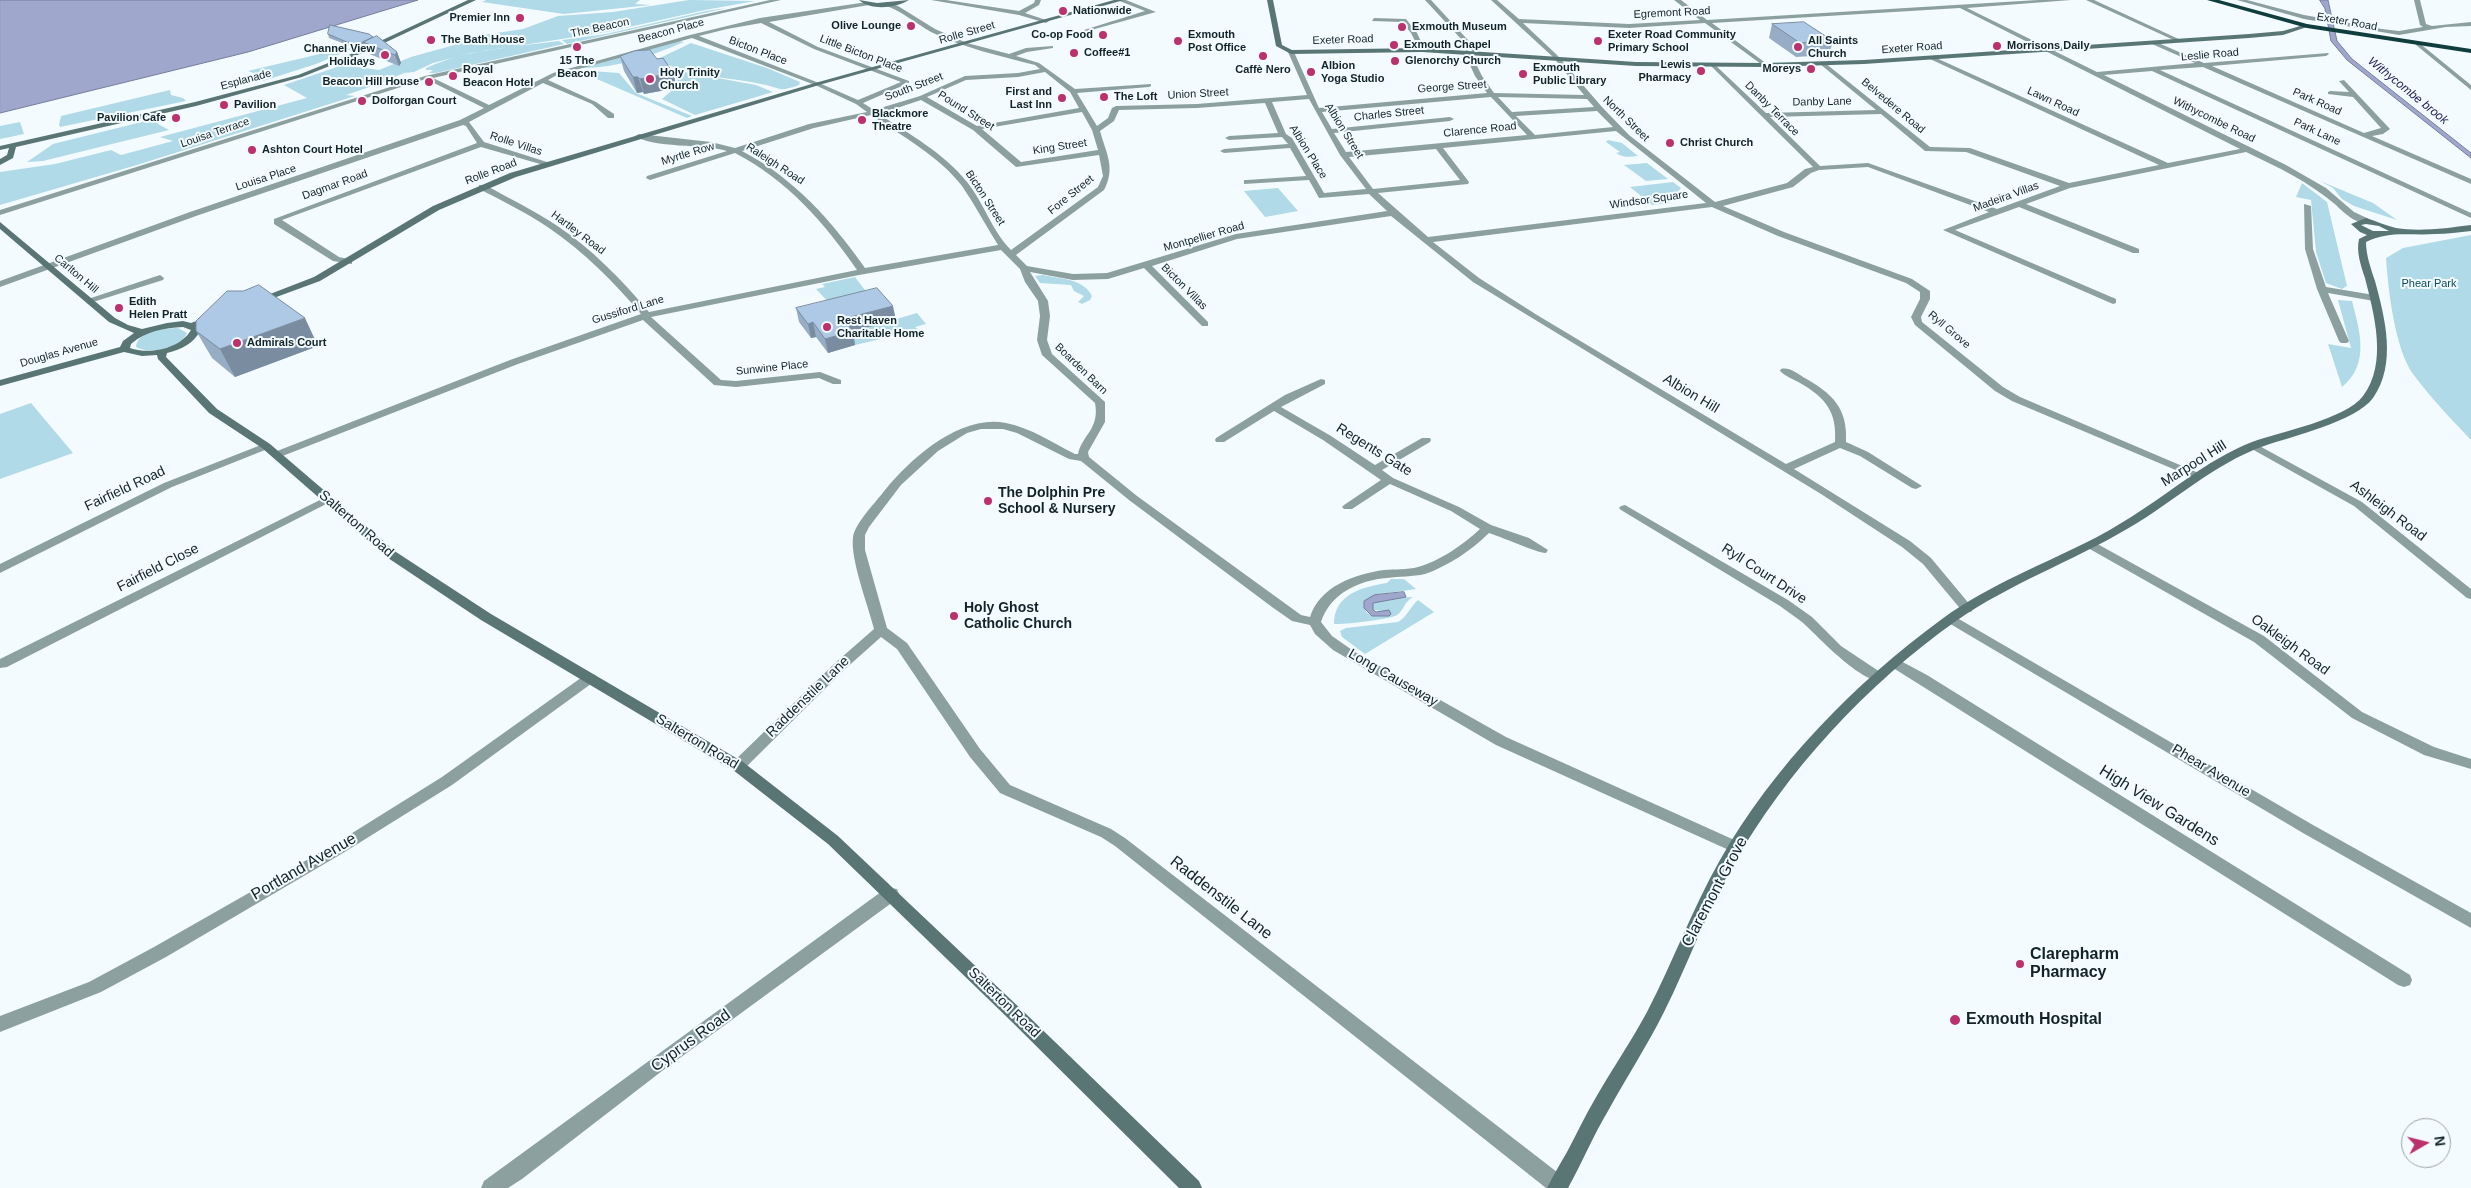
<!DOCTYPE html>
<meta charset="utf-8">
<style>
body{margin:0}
#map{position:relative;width:2471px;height:1188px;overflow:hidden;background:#f3fbfe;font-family:Helvetica,sans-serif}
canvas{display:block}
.north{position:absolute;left:2401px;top:1118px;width:50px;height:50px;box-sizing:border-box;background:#f3fbfe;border:1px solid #99a5a8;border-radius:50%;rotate:82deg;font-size:14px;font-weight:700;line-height:20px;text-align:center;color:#122328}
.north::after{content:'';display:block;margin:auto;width:18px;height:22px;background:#ba316d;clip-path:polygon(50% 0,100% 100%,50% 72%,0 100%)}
</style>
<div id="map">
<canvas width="2471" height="1188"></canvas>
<div class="north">N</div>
</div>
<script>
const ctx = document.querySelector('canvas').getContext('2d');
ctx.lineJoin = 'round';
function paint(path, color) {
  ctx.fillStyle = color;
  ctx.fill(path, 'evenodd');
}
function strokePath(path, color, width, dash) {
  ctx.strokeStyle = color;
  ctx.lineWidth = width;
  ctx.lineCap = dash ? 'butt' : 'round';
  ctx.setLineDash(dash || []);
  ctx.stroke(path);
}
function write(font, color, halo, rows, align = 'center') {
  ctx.font = font + ' Helvetica,sans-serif';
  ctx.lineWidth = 4;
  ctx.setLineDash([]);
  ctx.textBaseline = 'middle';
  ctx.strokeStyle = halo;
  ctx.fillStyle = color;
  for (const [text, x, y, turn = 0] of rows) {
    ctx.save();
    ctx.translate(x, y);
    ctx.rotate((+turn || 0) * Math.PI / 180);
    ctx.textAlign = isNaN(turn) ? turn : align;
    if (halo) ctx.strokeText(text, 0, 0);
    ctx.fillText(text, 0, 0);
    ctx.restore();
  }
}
const green = new Path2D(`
 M486 0H640L635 4 651 5 564 14 482 2Z
 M689 0 755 1 705 10 607 32 471 53 433 63 414 72 404 73 384 82 346 95 355 96 137 165 0 205V172L55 164 111 150 121 155 173 141 160 137 307 98 284 85 343 65 379 70 411 57 469 41 470 37 523 29 558 16 613 12Z
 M727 8 567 44 562 40 606 34 706 11Z
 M559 41 564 44 436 73H429L433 70H426V68C466 49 516 47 559 41Z
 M679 41 684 42C651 56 618 68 581 68Z
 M691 43 767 68 800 82 799 85C793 87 785 90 780 89 745 77 691 79 661 61V58L664 56Z
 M345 48 352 49 316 64 263 81 259 75 248 71Z
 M576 70 619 73 636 93 692 116 687 118Z
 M679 71 756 85 773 92 695 115 662 99 679 84 674 73Z
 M170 90 171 95 183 98 186 101 60 127 59 125 61 116Z
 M158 118V124L169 130 43 161 27 162 53 144Z
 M20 122 24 134 0 139V126Z
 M1608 140 1622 143 1638 156C1630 157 1623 158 1616 153L1620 152 1606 142Z
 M1647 163 1668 179 1646 181 1624 165Z
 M2320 181 2373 203 2397 220 2354 206 2342 199 2333 188Z
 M1673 182 1681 188 1669 203 1652 205 1630 187Z
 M2302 183 2327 202 2347 286 2342 289 2326 283 2316 252 2311 200 2296 197Z
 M1278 188 1298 211 1265 217 1244 191Z
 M2471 235V440C2451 419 2430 397 2413 374 2395 349 2388 289 2386 258L2403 248Z
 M1043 275C1060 279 1083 278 1092 296L1090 300 1082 304 1078 302 1084 296 1074 291 1071 285 1040 283 1035 276Z
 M855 277 868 294 832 306 816 289 825 287 822 284Z
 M2338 300 2352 301C2360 332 2370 364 2342 387L2328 344 2351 348Z
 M917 313 926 324 915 327 919 330 855 345 843 330 874 322 876 325Z
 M178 328 187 333C181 348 149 355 136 347 137 331 166 328 178 328Z
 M31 403 73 453 0 479V414Z
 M1391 579H1404L1416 589 1374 595 1366 612 1372 616H1389L1384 611 1373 610V603L1388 598 1413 597C1404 602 1404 610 1397 615 1392 619 1342 625 1334 624 1334 594 1362 587 1387 583Z
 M1418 600 1434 612 1365 654 1342 637 1340 631 1346 628 1398 622C1407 617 1410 607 1418 600Z`);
const water = new Path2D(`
 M0 0H418L248 52 0 113Z
 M2320 0H2328L2337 41 2352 59 2471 153V158L2347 60 2331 41 2325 9Z
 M1404 592 1406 597 1373 603V610L1376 612 1389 610 1391 614 1389 616H1372L1364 608V601L1374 595Z`);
const street = new Path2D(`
 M770 0H781L433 78 489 105 553 73 690 35 760 18 867 2 869 5 769 22 818 47 909 81V83L863 103 874 110 920 96 965 76 1018 73 1040 69 1035 65C1000 56 964 48 931 32 915 23 902 11 884 5L886 2 898 6 935 29 967 43 1009 54 1026 48 1053 46V48L1027 52 1016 56 1039 63 1075 89 1151 84V86L1149 87 1077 93 1097 126 1108 118 1112 108 1116 106 1197 104 1307 95 1288 52 1291 50 1294 52 1319 108 1487 93 1475 76 1464 52 1467 50 1470 52 1482 76 1494 93 1584 95 1553 57 1491 0H1497L1519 19 1629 24 1700 20 1674 0H1681L1707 20 2038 0H2071L1967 8 2097 72 2195 63 2152 44 2154 41 2204 63 2328 53 2329 54 2326 56 2212 66 2364 133 2381 128 2353 97 2328 94V92L2330 91 2349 92 2339 81 2344 80 2390 129 2383 134 2372 136 2471 179V184L2203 67 2160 70 2471 213V218L2152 71 2104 75 2286 165 2326 188 2354 212 2369 219V223C2357 225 2344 213 2336 205 2309 182 2278 167 2246 152L2070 188 2026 204 2139 249V253H2133L2019 207 1955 230 2116 299V303L2113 304 1943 230 1989 212 1868 167 1819 170 1811 173 1793 187 1723 206 1784 232 1912 279 1930 291V299L1921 317 1922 322 2003 387 2020 397 2201 474 2203 476 2197 479 2012 401 1995 391 1915 325 1911 317 1920 299V292L1906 283 1778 236 1712 207 1433 242 1479 278 1537 315 1786 464 1835 442C1837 412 1826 398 1800 383 1793 379 1785 376 1780 371L1781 369C1789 367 1797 373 1803 377 1832 393 1848 408 1846 442L1868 452 1922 486 1916 489 1912 488 1860 456 1840 448 1794 469 1910 541 1931 558 1971 606 1973 609 1971 612H1963L1923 564 1902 547 1821 494 1473 282 1391 216 1237 239 1152 266 1208 322V326H1202L1144 268 1108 279 1073 280 1030 272 1048 301 1050 316 1047 340 1052 354 1105 402V422L1088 452 1089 457 1137 496 1301 615 1310 617C1320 586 1355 574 1384 570 1395 569 1407 570 1418 567 1440 561 1464 544 1480 529L1451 511 1390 484 1352 509H1344L1342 507 1344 505 1381 480 1323 440 1274 411 1224 442H1216L1215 440 1216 438 1285 395 1321 379 1325 380V384L1281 407 1331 436 1375 465 1422 438H1430L1431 440 1430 442 1382 470 1393 478 1459 507 1491 525 1529 538 1548 550 1546 553C1540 554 1499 536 1489 533 1472 550 1448 566 1425 574 1413 577 1399 576 1387 578 1359 580 1330 594 1321 622L1332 636 1355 652 1506 737 1741 843 1744 847 1741 851 1736 853 1731 851 1496 745 1333 650 1315 634 1310 625 1292 621 1272 607 1129 500 1081 461 1069 459 1017 433 1003 429H981L967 433 938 451 901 485 869 527 865 535V550L887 628 907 643 980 749 1010 785 1111 829 1125 838 1566 1179 1569 1186 1568 1188H1546L1115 846 1101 837 1000 793 970 757 897 649 881 637 844 670 743 770 738 771 733 770 731 766 733 762 834 664 874 629C868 605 850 559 853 537 855 523 876 502 885 490 912 457 961 414 1006 423 1031 428 1053 443 1075 454H1078C1082 435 1100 429 1095 403L1042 355 1037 340 1040 316 1038 301 1025 282 1020 269 1001 250 859 275 651 317 721 380 736 381 820 372 841 380V384H833L819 378 736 387 714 385 643 320 518 364 280 457 276 458 271 455 272 453 510 360 641 314C614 282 584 252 549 228 527 213 503 201 479 189V185H485C509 198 533 210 556 225 592 249 621 279 649 312L857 270C824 222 787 180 735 153L650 180 646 178 647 176 727 151C704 144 652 148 635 136L639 134 711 142 735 148 809 124 867 112 856 104 815 85 692 38 557 75 548 80 596 102 614 114V118H608L592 104 543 83 469 122 484 142 547 162V166L481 147 282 220 339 257 352 260V264L333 261 274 224V219L477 143 466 126 463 125 196 216 0 287V281L190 212 460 120 484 108 426 79 0 215V210L425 76ZM1960 8 2240 149 2168 163 1934 57H1930V59L2159 165 2069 183 1970 148 1930 147 1825 63 1820 64 1876 110 1766 113 1713 63 1710 65 1711 66 1813 167 1805 169 1787 183 1715 202 1629 135 1602 107 1557 55 1523 23 1629 28 1705 23 1765 67 1768 65 1767 64 1712 23ZM761 23 814 49 901 82 858 100 819 83 699 36 727 29ZM1045 72 1070 92 1079 108 977 126 927 97 966 80 1018 77ZM1491 97 1527 135 1346 152 1334 133 1450 121 1454 119 1450 117 1332 129 1322 112ZM1498 97 1587 99 1594 107 1512 112ZM1309 99 1340 155 1366 189 1324 193 1292 138 1286 134 1272 102ZM921 100 973 130 1016 167 1099 155 1103 176 1098 187 1011 250C992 231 984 203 967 182 944 153 909 134 879 114ZM1265 103 1278 133 1229 136 1225 138 1229 140 1282 137 1288 144 1224 149 1220 151 1224 153 1290 148 1306 176 1247 180H1244V184L1309 180 1319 198 1369 194 1387 211 1236 234 1107 273 1073 274 1027 266 1016 255 1104 190C1116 168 1106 153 1100 131L1114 121 1119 110 1197 108ZM1597 111 1613 127 1535 135 1516 116ZM1082 112 1092 130 1098 150 1021 162 982 129ZM1881 114 1925 151 1966 152 2060 186 1997 209 1868 163 1820 166 1770 117ZM871 115C902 136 939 156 962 186 975 205 986 226 998 245L865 268C831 220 795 179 742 151L814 128ZM1616 131 1706 203 1428 237 1378 193 1468 184 1469 182 1443 148ZM1436 149 1460 180 1373 189 1349 157Z
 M931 0H946L1019 11 1034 3 1035 0H1041L1039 5 1025 13 1049 21 1046 23 1019 15Z
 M1117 0H1126L1156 12 1084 32V30L1145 11Z
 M1425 0H1431L1479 52V54H1475Z
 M2086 0H2094L2183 41 2178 42Z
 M2237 0H2247L2304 15 2382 29 2399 31 2423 27 2420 25 2414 0H2420L2426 24 2432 26 2471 22V26L2446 27 2399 35 2304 19Z
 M1374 18 1406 19 1417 33 1425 50 1420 51 1411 33 1402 22 1372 21Z
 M2418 42 2471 85V90L2416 45Z
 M2304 204 2311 206 2313 249 2326 287 2374 295 2379 298 2374 301 2328 293 2349 341 2347 343H2341L2339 341 2317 289 2305 249Z
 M160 275 164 278 163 280 93 302 90 303 85 300Z
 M266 443 271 446 270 448 172 487 0 573V564L164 483Z
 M2254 443 2362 502 2471 589V599L2467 598 2354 506 2250 448 2249 446Z
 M328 496 334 499 332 501 7 667 0 668V659Z
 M1625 505 1788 600 1812 617 1841 646 1883 674 1885 677 1883 680C1863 686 1817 635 1802 622 1795 617 1787 611 1780 606L1621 510 1619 508 1621 506Z
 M2092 541 2264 636 2362 712 2434 747 2471 759V769L2424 755 2352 718 2254 642 2088 548 2086 545 2088 542Z
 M1952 615 2313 825 2471 913V928L2303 833 1947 622 1946 619Z
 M1895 658 1927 675 2410 975 2412 980 2410 985 2404 987 2398 985 1890 666 1888 663Z
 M590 673 595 675 597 678 595 681 452 785 343 853 166 957 101 992 0 1032V1016L89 982 154 947 333 845 442 777 585 675Z
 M891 888 897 889 899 894 897 899 662 1071 522 1179 508 1188H481L484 1181 885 889Z`);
const secondary = new Path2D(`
 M468 0H476L365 52 302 77 196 106 16 147 13 158 0 165V159L7 155 9 148 0 150V146L195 102 298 75 361 50Z
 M859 0 877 3 909 0C896 8 871 11 859 0Z
 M1114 0H1124L819 85 516 177 439 210 320 281 260 303H254L252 301 314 277 433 206 510 173 815 83Z
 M1267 0H1273L1282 45 1292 50 1422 48 1636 62 1765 63 1864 60 2249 34 2283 31 2307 24 2310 26 2283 35 2249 38 1864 64 1765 67 1636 66 1422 52 1291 54 1276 46Z
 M2366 218C2376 221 2387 226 2396 228 2420 232 2447 228 2471 225V231C2459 232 2447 234 2435 234 2410 236 2390 230 2366 242 2366 255 2371 269 2375 281 2385 318 2397 364 2373 398 2355 422 2292 436 2264 446 2213 464 2173 503 2127 529 2071 562 2009 584 1956 621 1867 684 1786 771 1732 867 1706 913 1688 964 1664 1012 1647 1046 1626 1078 1608 1111 1593 1136 1582 1163 1568 1188H1547C1553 1176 1560 1164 1567 1152 1576 1135 1585 1116 1595 1099 1612 1069 1631 1042 1647 1012 1673 962 1692 909 1720 860 1774 765 1855 683 1942 619 1990 584 2045 564 2097 537 2129 520 2158 499 2188 478 2208 464 2229 451 2252 442 2280 432 2346 419 2363 396 2388 363 2374 314 2365 278 2361 266 2356 252 2359 239L2367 235 2360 232 2351 224ZM2366 224 2379 226 2389 231H2373L2361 225Z
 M0 222 115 318 128 325 142 329 167 323 183 321 191 323 210 316H216V320L198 327 201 330C193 344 182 349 167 353L166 357 217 409 270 444 396 552 491 614 743 762 838 836 1024 1012 1199 1181 1202 1188H1179L1012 1022 828 844 733 770 481 620 388 558 262 448 209 413 158 359 157 355 142 356 124 352 0 386V380L120 347 123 341 134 333 109 322 0 229ZM183 327 191 330C180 349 149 355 130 348L131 344C146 331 164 328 183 327Z`);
const highway = new Path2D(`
 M2207 0H2219L2307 24 2471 49V53L2307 28Z`);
const wall = new Path2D(`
 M1772 24 1833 41 1829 55 1796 57 1769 38Z
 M328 34 373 37 397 52 401 63 399 66 367 53 364 46 358 49 329 38Z
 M620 56 657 59 673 73 677 88 644 94 643 92 637 93 624 71Z
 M796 308 896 320 852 331 855 345 828 353 816 337 811 338 799 322Z
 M196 331 318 346 235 377 212 358Z`);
const shadedWall = new Path2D(`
 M363 43 364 46 358 49 356 46Z
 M397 52 401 63 399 66 395 55Z
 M673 73 677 88 644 94 640 79Z
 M633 77H638L643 92 637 93Z
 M893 306 896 320 846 333 843 319Z
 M305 318 318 346 235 377 220 349Z
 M813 322 816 337 811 338 808 324Z
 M853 331 855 345 828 353 825 339Z`);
const building = new Path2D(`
 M1804 22 1833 41 1800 43 1772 24Z
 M330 25 369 34 373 37 356 46 328 34Z
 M377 36 397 52 395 55 363 42Z
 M650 50 657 59 663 58 673 73 640 79 638 77H633L620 56 634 51Z
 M259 285 305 318 220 349 196 331V321L227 291H243Z
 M877 288 893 306 843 319 853 331 825 339 813 322 808 324 796 308Z`);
const markers = [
 [1063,11,5,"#ba316d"],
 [520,18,5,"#ba316d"],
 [911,26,5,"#ba316d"],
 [1402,27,5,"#ba316d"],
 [1103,35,5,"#ba316d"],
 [431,40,5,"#ba316d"],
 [1178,41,5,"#ba316d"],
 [1598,41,5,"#ba316d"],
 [1394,45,5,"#ba316d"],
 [1997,46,5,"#ba316d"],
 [577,47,5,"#ba316d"],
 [1798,47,5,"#ba316d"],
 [1074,53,5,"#ba316d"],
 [385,55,5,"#ba316d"],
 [1263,56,5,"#ba316d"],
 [1395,61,5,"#ba316d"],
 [1811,69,5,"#ba316d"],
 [1701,71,5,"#ba316d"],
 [1311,72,5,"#ba316d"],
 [1523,74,5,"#ba316d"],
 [453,76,5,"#ba316d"],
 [650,79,5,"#ba316d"],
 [429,82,5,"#ba316d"],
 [1104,97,5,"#ba316d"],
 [1062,98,5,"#ba316d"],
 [362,101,5,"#ba316d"],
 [224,105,5,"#ba316d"],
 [176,118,5,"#ba316d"],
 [862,120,5,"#ba316d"],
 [1670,143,5,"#ba316d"],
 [252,150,5,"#ba316d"],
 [119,308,5,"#ba316d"],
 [827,327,5,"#ba316d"],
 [237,343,5,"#ba316d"],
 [988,501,5,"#ba316d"],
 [954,616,5,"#ba316d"],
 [2020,964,5,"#ba316d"],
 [1955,1020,6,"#ba316d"]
];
const farPoinames = [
 ["Nationwide",1073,11],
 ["Premier Inn",510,18,"right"],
 ["Olive Lounge",901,26,"right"],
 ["Exmouth Museum",1412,27],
 ["Co-op Food",1093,35,"right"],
 ["Exmouth",1188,35],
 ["Post Office",1188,48],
 ["Exeter Road Community",1608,35],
 ["Primary School",1608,48],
 ["The Bath House",441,40],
 ["All Saints",1808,41],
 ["Church",1808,54],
 ["Exmouth Chapel",1404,45],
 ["Morrisons Daily",2007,46],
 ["Channel View",375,49,"right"],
 ["Holidays",375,62,"right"],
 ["Coffee#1",1084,53],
 ["15 The",577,61,"center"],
 ["Beacon",577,74,"center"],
 ["Glenorchy Church",1405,61],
 ["Lewis",1691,65,"right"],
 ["Pharmacy",1691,78,"right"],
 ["Albion",1321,66],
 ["Yoga Studio",1321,79],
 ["Exmouth",1533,68],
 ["Public Library",1533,81],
 ["Moreys",1801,69,"right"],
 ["Royal",463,70],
 ["Beacon Hotel",463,83],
 ["Caffè Nero",1263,70,"center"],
 ["Holy Trinity",660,73],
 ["Church",660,86],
 ["Beacon Hill House",419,82,"right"],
 ["First and",1052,92,"right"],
 ["Last Inn",1052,105,"right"],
 ["The Loft",1114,97],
 ["Dolforgan Court",372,101],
 ["Pavilion",234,105],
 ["Blackmore",872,114],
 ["Theatre",872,127],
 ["Pavilion Cafe",166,118,"right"],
 ["Christ Church",1680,143],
 ["Ashton Court Hotel",262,150],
 ["Edith",129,302],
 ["Helen Pratt",129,315],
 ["Rest Haven",837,321],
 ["Charitable Home",837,334],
 ["Admirals Court",247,343]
];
const farStreetnames = [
 ["Egremont Road",1672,13,-3],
 ["Exeter Road",2347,22,10],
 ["The Beacon",600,28,-12],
 ["Beacon Place",671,31,-15],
 ["Rolle Street",967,33,-16],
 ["Exeter Road",1343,40,-2],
 ["Exeter Road",1912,48,-4],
 ["Bicton Place",758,51,21],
 ["Little Bicton Place",861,54,21],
 ["Leslie Road",2210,55,-5],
 ["Esplanade",246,80,-15],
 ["South Street",914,87,-21],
 ["George Street",1452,87,-4],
 ["Union Street",1198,94,-3],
 ["Danby Lane",1822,102,-1],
 ["Lawn Road",2053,102,25],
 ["Park Road",2317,102,24],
 ["Belvedere Road",1893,106,40],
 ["Danby Terrace",1772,109,45],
 ["Pound Street",966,111,32],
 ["Charles Street",1389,114,-6],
 ["North Street",1626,119,44],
 ["Withycombe Road",2214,120,26],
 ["Clarence Road",1480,130,-6],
 ["Albion Street",1344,131,58],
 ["Park Lane",2317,132,25],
 ["Louisa Terrace",215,133,-19],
 ["Rolle Villas",516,144,18],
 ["King Street",1060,147,-9],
 ["Albion Place",1308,152,58],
 ["Myrtle Row",688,154,-17],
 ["Raleigh Road",775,164,33],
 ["Rolle Road",491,172,-21],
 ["Louisa Place",266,178,-18],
 ["Dagmar Road",335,185,-20],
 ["Fore Street",1071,195,-39],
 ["Madeira Villas",2006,197,-20],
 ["Bicton Street",985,198,57],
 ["Windsor Square",1649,200,-8],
 ["Hartley Road",578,233,37],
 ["Montpellier Road",1204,237,-16],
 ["Carlton Hill",76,274,40],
 ["Bicton Villas",1184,287,45],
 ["Gussiford Lane",628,310,-17],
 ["Ryll Grove",1949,330,40],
 ["Douglas Avenue",59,353,-16],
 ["Sunwine Place",772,368,-6],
 ["Boarden Barn",1081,369,44]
];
const farParknames = [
 ["Phear Park",2429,284]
];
const farWaternames = [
 ["Withycombe brook",2408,91,39]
];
const streetNames = [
 ["Albion Hill",1691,394,31],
 ["Regents Gate",1374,450,32],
 ["Marpool Hill",2194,464,-32],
 ["Fairfield Road",125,489,-25],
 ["Ashleigh Road",2388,511,37],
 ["Salterton Road",356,524,41],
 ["Fairfield Close",158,568,-27],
 ["Ryll Court Drive",1764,574,33],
 ["Oakleigh Road",2290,645,36],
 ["Long Causeway",1393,678,30],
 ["Raddenstile Lane",808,697,-44],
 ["Salterton Road",697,742,31],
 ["Phear Avenue",2211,771,31],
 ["Salterton Road",1004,1003,44]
];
const poiNames = [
 ["The Dolphin Pre",998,493],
 ["School & Nursery",998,509],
 ["Holy Ghost",964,608],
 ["Catholic Church",964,624]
];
const nearStreetnames = [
 ["High View Gardens",2159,806,32],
 ["Portland Avenue",304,867,-30],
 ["Claremont Grove",1715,892,-62],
 ["Raddenstile Lane",1221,898,38],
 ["Cyprus Road",691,1041,-36]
];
const nearPoinames = [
 ["Clarepharm",2030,955],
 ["Pharmacy",2030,973],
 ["Exmouth Hospital",1966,1020]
];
paint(green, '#b0dae8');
paint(water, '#9fa7cd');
strokePath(water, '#757f9c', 1);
paint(street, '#8da0a0');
paint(secondary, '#597675');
paint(highway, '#103e3e');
paint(wall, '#96adc5');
paint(shadedWall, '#7a8da0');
paint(building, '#aec9e5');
strokePath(building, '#7a8da0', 1);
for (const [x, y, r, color] of markers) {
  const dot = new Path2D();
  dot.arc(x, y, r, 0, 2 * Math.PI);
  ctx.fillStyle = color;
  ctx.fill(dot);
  strokePath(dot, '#f3fbfe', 2);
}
write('bold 11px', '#122328', '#f3fbfe', farPoinames, 'left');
write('11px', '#122328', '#f3fbfe', farStreetnames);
write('11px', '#074d5e', '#f3fbfe', farParknames);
write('italic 12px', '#202454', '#f3fbfe', farWaternames);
write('14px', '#122328', '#f3fbfe', streetNames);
write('bold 14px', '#122328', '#f3fbfe', poiNames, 'left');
write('16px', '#122328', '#f3fbfe', nearStreetnames);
write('bold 16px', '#122328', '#f3fbfe', nearPoinames, 'left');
</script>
